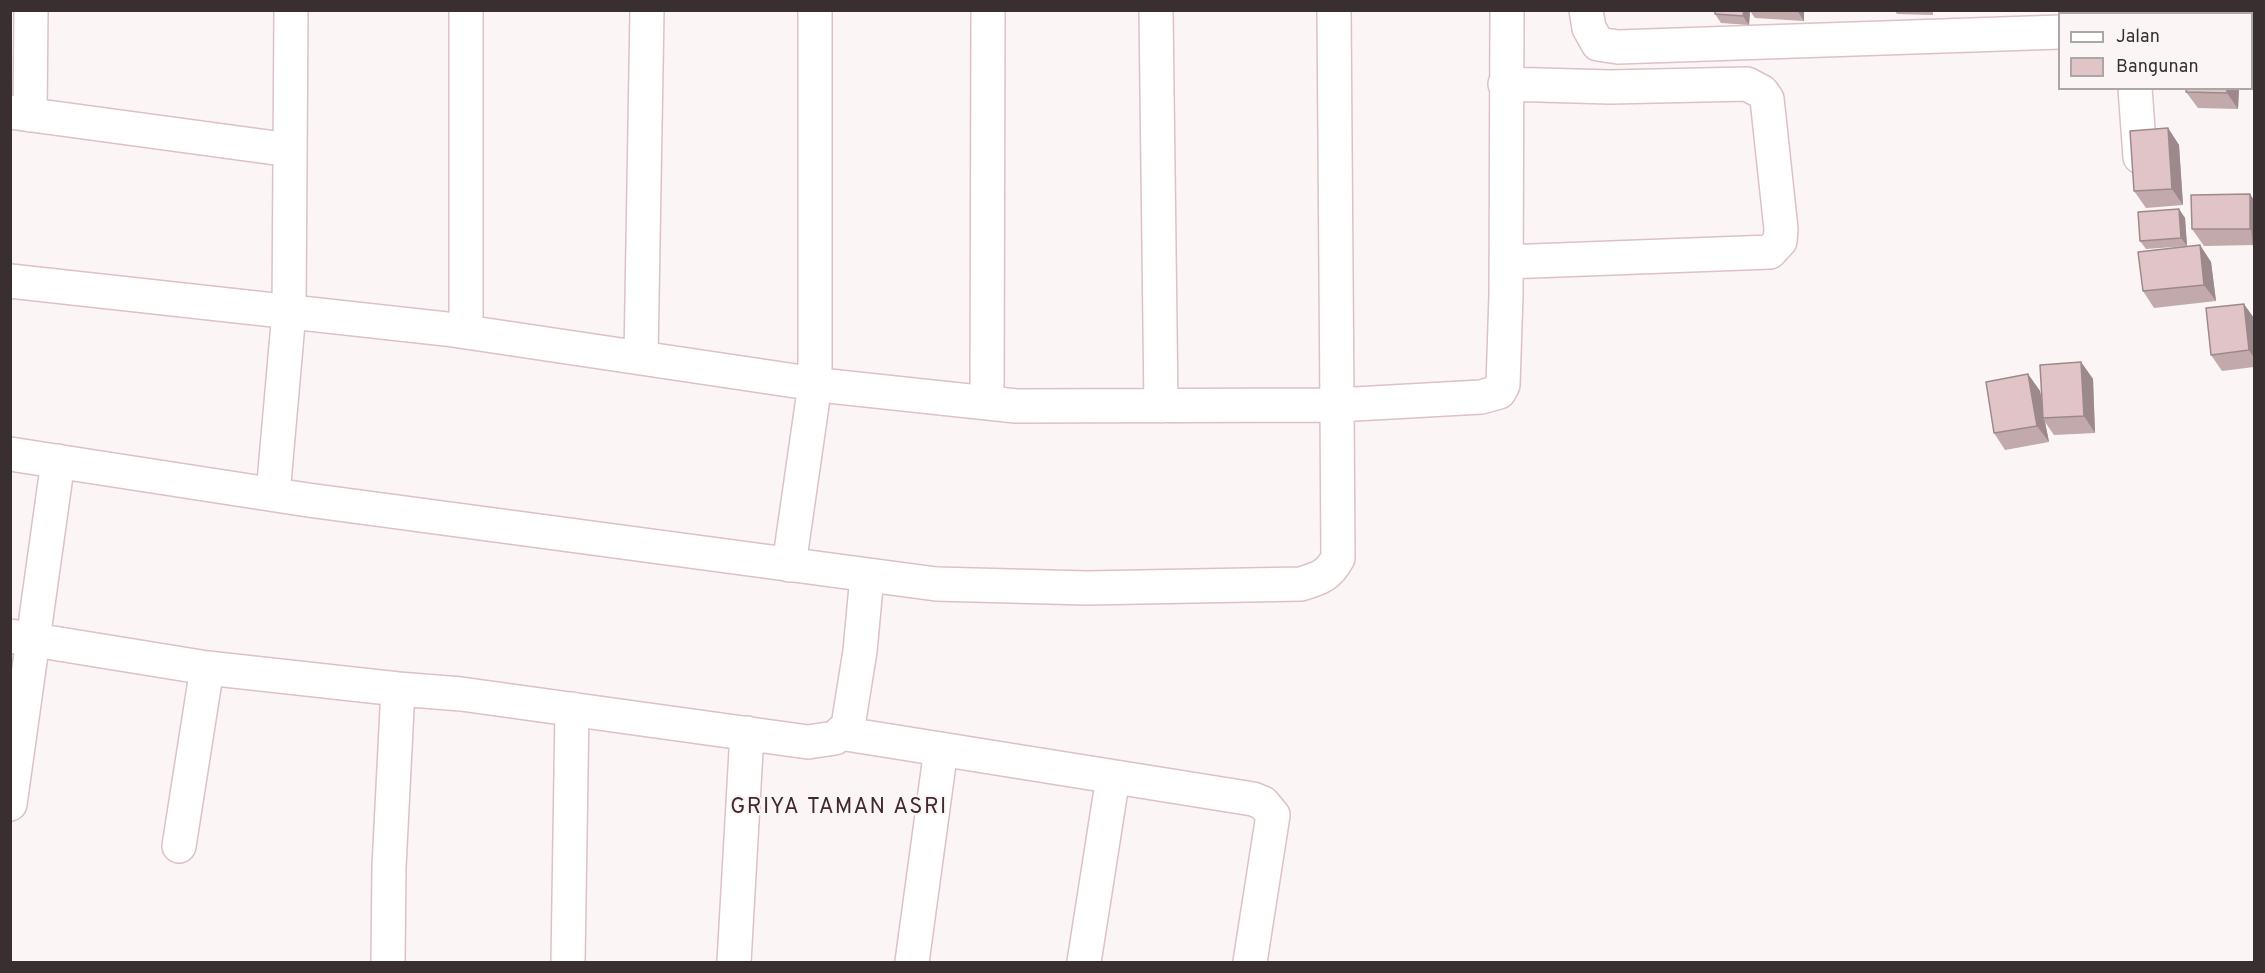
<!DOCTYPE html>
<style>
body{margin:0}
#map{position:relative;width:2265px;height:973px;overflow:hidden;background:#fbf5f6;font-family:Overpass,sans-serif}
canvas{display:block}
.frame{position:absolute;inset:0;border:12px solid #392f30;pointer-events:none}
.legend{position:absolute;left:2058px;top:12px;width:195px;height:78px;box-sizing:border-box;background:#fbf5f6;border:2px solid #ada6a7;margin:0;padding:8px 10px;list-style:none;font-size:18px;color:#392f30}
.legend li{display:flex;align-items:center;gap:12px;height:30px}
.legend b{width:30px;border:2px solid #ada6a7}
</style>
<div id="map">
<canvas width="2265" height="973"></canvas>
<div class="frame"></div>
<ul class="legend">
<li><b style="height:8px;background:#fff"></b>Jalan</li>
<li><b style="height:16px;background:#e0c4c8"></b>Bangunan</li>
</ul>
</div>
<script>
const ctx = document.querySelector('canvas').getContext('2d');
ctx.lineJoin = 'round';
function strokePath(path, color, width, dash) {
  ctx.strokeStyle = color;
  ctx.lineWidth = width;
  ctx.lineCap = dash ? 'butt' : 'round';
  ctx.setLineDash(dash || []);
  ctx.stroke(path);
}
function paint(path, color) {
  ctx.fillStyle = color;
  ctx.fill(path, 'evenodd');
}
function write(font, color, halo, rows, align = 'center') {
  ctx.font = font + ' Overpass,sans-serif';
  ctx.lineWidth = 4.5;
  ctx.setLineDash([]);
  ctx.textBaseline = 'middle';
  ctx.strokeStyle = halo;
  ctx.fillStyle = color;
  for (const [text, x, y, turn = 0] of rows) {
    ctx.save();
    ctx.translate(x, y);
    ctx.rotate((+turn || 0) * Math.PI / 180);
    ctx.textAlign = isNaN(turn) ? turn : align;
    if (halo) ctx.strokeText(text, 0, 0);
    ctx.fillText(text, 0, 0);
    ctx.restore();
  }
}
const minor = new Path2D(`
 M466 10V332
 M1156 10 1161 406
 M1334 10 1337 405 1481 397 1499 392 1503 385 1506 295 1507 10
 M1586 10 1589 28 1598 44 1618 47 2060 32
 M2252 15 2254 14
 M1505 84 1610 87 1747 84 1762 92 1767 99 1781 229 1780 241 1770 252 1506 262
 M2135 88 2140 157
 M10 112 290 150
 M30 115 31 10
 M10 281 446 329 829 386 1016 406 1337 405 1338 558C1328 576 1320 578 1301 584L1087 588 936 584 308 500 10 454
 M641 358 647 10
 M987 403 988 10
 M273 494 289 312 291 10
 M789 565 815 384V10
 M10 636 207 668 398 689
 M840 733 1253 799 1263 803 1273 815 1250 962
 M10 804 58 461
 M179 846 207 668
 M388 962 389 867 398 689 461 694 808 742 835 738 848 726 860 651 867 576
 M568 962 572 709
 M734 962 747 733
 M912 962 941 749
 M1084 962 1113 777`);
const wall = new Path2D(`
 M1715 10H1804V21L1755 18 1750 11 1749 25 1721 23 1715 14Z
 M1894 10H1933V15L1897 14Z
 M2060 10H2114V14H2063Z
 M2200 10H2251L2202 13Z
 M2187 88H2239L2238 109 2198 108 2186 92Z
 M2168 128 2179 145 2183 205 2146 208 2134 191Z
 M2254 200V245L2204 246 2192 229Z
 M2179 209 2185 218 2187 246 2146 249 2140 241Z
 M2200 245 2211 262 2216 301 2154 308 2143 291Z
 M2254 318V367L2222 371 2211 355Z
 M2081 362 2093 379 2095 433 2054 435 2045 422 2049 442 2005 450 1994 433 2028 374 2040 391 2042 401Z`);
const shadedWall = new Path2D(`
 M1744 10 1750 11 1749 25 1743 16Z
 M1797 10H1804V21Z
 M2227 88H2239L2238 109 2227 93Z
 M2168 128 2179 145 2183 205 2172 189Z
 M2250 194 2254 200V235L2250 229Z
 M2179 209 2185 218 2187 246 2181 238Z
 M2200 245 2211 262 2216 301 2204 285Z
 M2244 304 2254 318V358L2249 350Z
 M2081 362 2093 379 2095 433 2084 416Z
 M2028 374 2040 391 2045 418H2043L2045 422 2049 442 2037 426Z`);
const building = new Path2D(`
 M1715 10H1744L1743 16 1715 14Z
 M2187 88H2227V93L2186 92Z
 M2168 128 2172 189 2134 191 2130 131Z
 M2250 194V229H2192L2191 195Z
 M2179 209 2181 238 2140 241 2138 212Z
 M2252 230H2254V250Z
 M2200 245 2204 285 2143 291 2138 252Z
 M2244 304 2249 350 2211 355 2206 308Z
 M2081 362 2084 416 2043 418 2040 365Z
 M2028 374 2037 426 1994 433 1986 382Z`);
const neighbourhoodNames = [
 ["GRIYA TAMAN ASRI",839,809]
];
strokePath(minor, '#ddc1c6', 36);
strokePath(minor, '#fff', 33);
paint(wall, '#c1a9ac');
paint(shadedWall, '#9d898c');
paint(building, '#e0c4c8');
strokePath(building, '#9d898c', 1.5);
ctx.letterSpacing = '1.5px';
write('22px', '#402a2e', '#fbf5f6', neighbourhoodNames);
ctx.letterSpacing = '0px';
</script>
